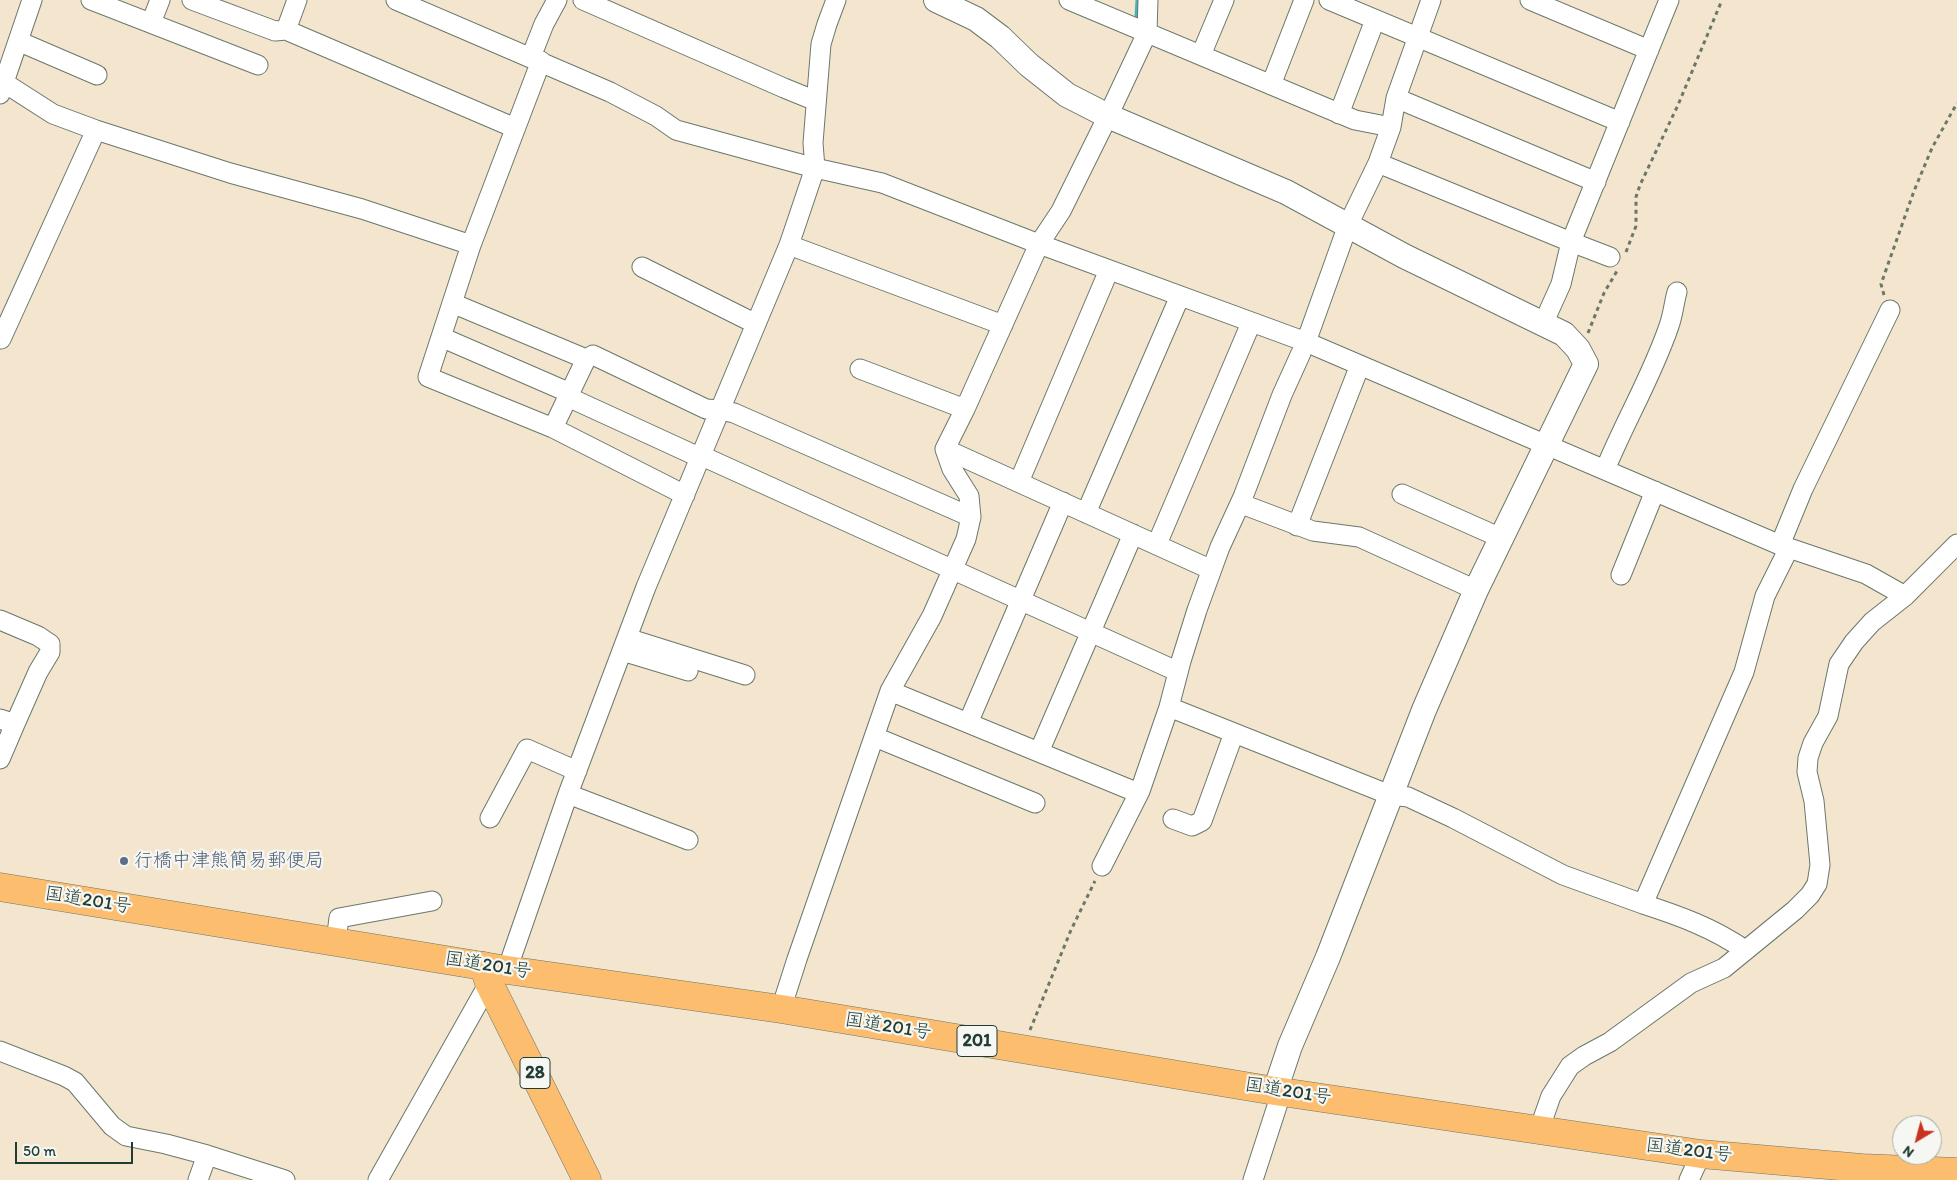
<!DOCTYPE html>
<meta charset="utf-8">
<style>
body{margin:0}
#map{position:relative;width:1957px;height:1180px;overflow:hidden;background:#f4e5cf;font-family:Itim,sans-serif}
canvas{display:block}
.north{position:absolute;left:1892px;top:1115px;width:50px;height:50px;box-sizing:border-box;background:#f6f6f2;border:1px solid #a0aca6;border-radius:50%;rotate:217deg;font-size:14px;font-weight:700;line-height:20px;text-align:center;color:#1f3d34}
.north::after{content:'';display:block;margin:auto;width:18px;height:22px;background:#c8321e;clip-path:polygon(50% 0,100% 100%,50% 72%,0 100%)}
.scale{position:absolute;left:15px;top:1142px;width:118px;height:22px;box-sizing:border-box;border:2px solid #1f3d34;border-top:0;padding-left:6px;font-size:15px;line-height:18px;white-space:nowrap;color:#1f3d34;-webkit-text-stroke:4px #f6f6f2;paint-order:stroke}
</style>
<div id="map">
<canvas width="1957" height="1180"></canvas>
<div class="north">N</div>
<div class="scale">50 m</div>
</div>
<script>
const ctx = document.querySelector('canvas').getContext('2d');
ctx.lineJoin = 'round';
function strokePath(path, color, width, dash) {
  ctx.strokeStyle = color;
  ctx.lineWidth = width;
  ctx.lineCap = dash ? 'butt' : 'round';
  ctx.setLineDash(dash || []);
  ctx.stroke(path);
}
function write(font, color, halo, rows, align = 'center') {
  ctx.font = font + ' Itim,"Klee One",sans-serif';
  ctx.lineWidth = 4.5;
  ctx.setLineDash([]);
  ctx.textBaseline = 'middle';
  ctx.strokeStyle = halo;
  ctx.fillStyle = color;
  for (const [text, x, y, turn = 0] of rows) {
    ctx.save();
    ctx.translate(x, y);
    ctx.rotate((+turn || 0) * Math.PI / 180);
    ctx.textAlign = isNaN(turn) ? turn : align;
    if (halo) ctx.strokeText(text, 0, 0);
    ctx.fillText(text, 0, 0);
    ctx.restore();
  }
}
const stream = new Path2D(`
 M1137 17 1138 0`);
const path = new Path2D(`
 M1626 252 1636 226V197L1640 185 1678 105 1722 0
 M1884 295 1881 284 1914 191 1932 148 1957 103
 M1588 333 1604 293 1617 271
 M1030 1030 1071 930 1095 881`);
const minor = new Path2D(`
 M91 0 258 65
 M192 0 275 31 286 30 515 128
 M396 0 610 92 656 116 676 130 815 168 882 183 1039 244 1306 342 1780 545 1866 574 1905 596
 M583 0 784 88 816 101
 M1069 0 1355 120 1391 127
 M1329 0 1620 122
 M1530 0 1649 50
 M151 23 160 0
 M286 30 297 0
 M18 41 97 75
 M1201 55 1224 0
 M531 57 544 24 557 0
 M541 61 471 245 428 377 553 428 685 495
 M0 80 53 114 96 130 230 173 362 209 471 245
 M1271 85 1304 0
 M0 94 32 0
 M1396 98 1596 182
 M1339 114 1375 20
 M1378 163 1571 242 1669 0
 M789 245 1003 325
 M642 267 756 324
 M452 303 586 359
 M1543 324 1561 284 1571 242 1610 257
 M441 337 570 393
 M1 339 96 130
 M1306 342 1348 225 1378 163 1391 127 1396 98 1431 0
 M860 369 965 409
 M568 397 701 458
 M553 428 586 359 593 355 706 409 721 410 734 413 971 517
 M945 449 1203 566
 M702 456 1172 669
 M1605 470C1625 421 1652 376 1669 326 1673 315 1674 303 1677 292
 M1019 482 1109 270
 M1402 494 1501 538
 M1247 506 1313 531 1359 537 1476 590
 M1086 513 1180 296
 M1297 526 1360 365
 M1157 544 1251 323
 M1780 545 1803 489 1890 310
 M1621 575 1655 491
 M0 620 38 636 50 644V652L38 672 15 724
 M627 638 745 675
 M622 651 688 671
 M890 691 1131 790
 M1169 707 1390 795 1408 797 1453 818 1563 875 1643 904
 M0 719 15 724 0 759
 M968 723 1063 502
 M875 737 1035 803
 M1039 752 1133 534
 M568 794 688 840
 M490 818 527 749 577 771
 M1173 819 1192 826 1202 821 1234 733
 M1102 866 1140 791 1169 707 1181 661 1197 610 1220 547 1243 497 1282 395 1301 353
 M336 941 339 918 432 901
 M1745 950C1713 928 1680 916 1643 904L1744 672 1765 596 1789 548
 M507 970 568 794 646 587 789 245 815 168 813 143 821 44 827 24 836 0
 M781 1009 797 959 890 691 932 616 966 539 971 517 969 496 952 469 945 449 965 409 1039 244 1061 211 1108 116 1147 33 1148 0
 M0 1051 64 1076 75 1082 112 1126 126 1136 166 1144 207 1155 285 1180
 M1539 1130 1551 1096 1570 1066 1584 1056 1610 1042 1691 983 1724 968 1795 910 1810 895 1817 884 1820 865 1814 801 1807 772 1808 758 1813 743 1828 716 1839 664 1854 642 1872 622 1905 596 1957 544
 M198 1180 207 1155
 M378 1180 489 983
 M1253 1180 1279 1100 1275 1091
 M1689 1180 1701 1154`);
const tertiary = new Path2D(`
 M936 0 976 19 1000 37 1029 65 1067 95 1108 116 1286 192 1404 256 1564 334 1578 349 1586 364 1476 590 1424 710 1328 957 1290 1046 1275 1091`);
const primary = new Path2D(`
 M484 966 489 983 587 1180`);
const trunk = new Path2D(`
 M0 887 507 970 781 1009 1275 1091 1701 1154 1862 1168 1957 1172`);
const markers = [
 [124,861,5,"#5c6f8a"]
];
const shields = [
 [977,1041,40],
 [535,1073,30]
];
const shieldNames = [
 ["201",977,1041],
 ["28",535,1073]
];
const serviceNames = [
 ["行橋中津熊簡易郵便局",134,861]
];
const streetNames = [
 ["国道201号",88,901,9],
 ["国道201号",488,966,9],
 ["国道201号",888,1027,9],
 ["国道201号",1288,1092,9],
 ["国道201号",1689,1151,7]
];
strokePath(stream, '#43b3bc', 5);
strokePath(minor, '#6a786a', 21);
strokePath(tertiary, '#6a786a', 26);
strokePath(primary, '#6a786a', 29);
strokePath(trunk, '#6a786a', 29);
strokePath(path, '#6a786a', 3, [4, 4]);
strokePath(minor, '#fff', 19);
strokePath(tertiary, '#fff', 24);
strokePath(primary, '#fcbd6f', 28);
strokePath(trunk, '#fcbd6f', 28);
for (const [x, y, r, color] of markers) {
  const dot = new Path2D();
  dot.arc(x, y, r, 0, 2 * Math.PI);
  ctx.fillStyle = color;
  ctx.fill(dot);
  strokePath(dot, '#f6f6f2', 2);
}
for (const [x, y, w] of shields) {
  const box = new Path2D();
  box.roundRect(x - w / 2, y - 15.5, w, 31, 4);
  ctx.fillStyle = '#f6f6f2';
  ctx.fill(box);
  strokePath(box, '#1f3d34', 1);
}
write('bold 18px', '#1f3d34', null, shieldNames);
write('19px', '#4e5e75', '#f6f6f2', serviceNames, 'left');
write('19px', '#1f3d34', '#f6f6f2', streetNames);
</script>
